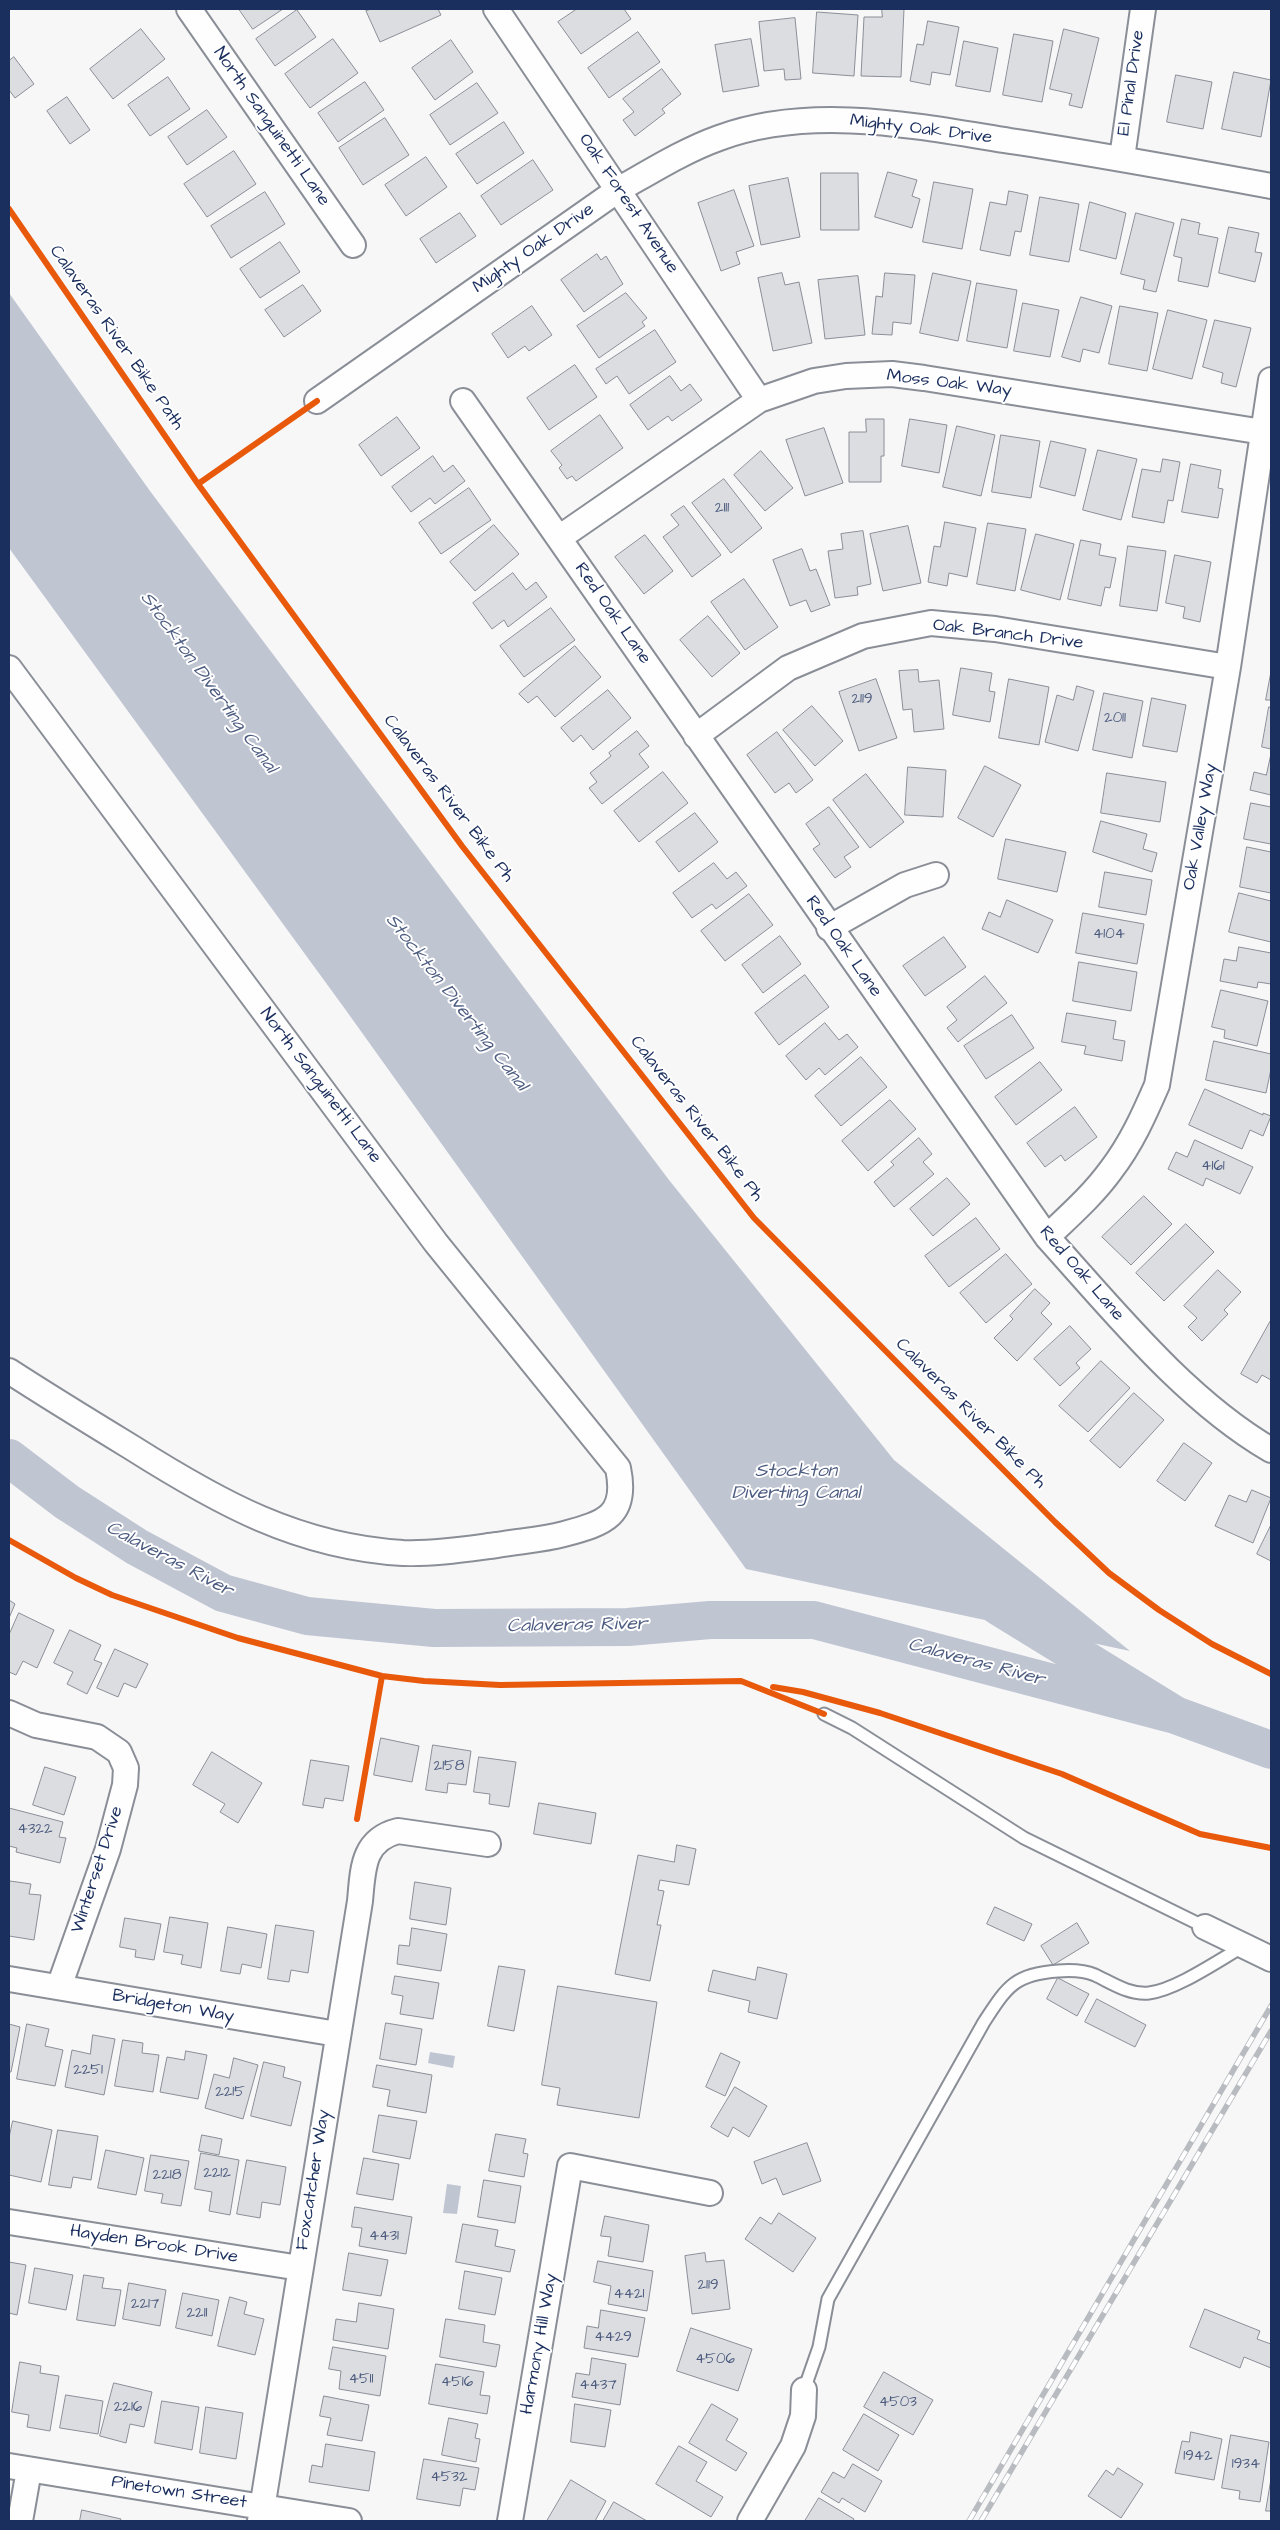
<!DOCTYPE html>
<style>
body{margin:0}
#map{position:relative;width:1280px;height:2530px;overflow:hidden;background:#f7f7f8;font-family:"Architects Daughter",sans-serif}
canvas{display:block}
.frame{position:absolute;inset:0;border:10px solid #1b2f5e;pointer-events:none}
</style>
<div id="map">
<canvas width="1280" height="2530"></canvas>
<div class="frame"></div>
</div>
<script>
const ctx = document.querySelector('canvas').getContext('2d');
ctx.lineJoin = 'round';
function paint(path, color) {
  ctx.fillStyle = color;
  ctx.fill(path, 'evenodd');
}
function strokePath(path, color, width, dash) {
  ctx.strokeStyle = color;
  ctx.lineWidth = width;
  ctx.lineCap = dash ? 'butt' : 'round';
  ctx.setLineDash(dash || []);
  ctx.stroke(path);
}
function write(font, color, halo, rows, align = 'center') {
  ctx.font = font + ' "Architects Daughter",sans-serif';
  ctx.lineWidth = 4;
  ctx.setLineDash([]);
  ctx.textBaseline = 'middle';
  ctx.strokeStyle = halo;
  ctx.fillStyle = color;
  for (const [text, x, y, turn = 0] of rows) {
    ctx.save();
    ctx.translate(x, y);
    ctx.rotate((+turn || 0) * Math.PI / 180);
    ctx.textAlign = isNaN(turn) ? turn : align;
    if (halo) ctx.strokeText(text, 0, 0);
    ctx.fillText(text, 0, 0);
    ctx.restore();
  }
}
const water = new Path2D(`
 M9 293 150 491 669 1180 894 1460 1130 1651 746 1569 345 1009 9 548Z
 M430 2052 455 2056 453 2068 428 2063Z
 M447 2184 461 2186 457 2214 443 2213Z`);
const river = new Path2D(`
 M9 1458 67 1502 137 1547 223 1593 307 1616 434 1628 628 1627 710 1620H814L1175 1715
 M998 1606 1175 1715 1271 1750`);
const building = new Path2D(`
 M239 9H283L253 29Z
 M372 9H438L441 15 380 42 366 11Z
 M577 9H624L631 19 581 54 558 22Z
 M882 9H904L901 77 861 76 864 17H882Z
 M297 10 316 37 275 66 256 39Z
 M817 12 858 15 854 76 813 73Z
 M795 18 801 79 785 80 784 69 764 71 759 22Z
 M928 21 959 27 950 75 932 72 930 85 910 81 917 44 923 45Z
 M141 29 165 59 113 99 90 69Z
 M1064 29 1099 38 1082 108 1069 105 1072 94 1050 89Z
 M638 32 660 62 609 98 588 68Z
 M1014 34 1053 41 1042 102 1003 95Z
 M333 39 358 73 310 108 285 74Z
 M751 39 759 86 723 92 715 45Z
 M451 40 473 72 435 100 412 68Z
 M964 41 998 48 990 92 956 86Z
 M14 57 34 84 15 98 9 90V61Z
 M662 69 681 94 662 109 665 113 635 136 623 120 634 112 623 99Z
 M1234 72 1271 80 1261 137 1222 129Z
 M1176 75 1212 82 1203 129 1167 122Z
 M168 77 190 109 150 136 128 105Z
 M365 82 384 110 338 142 318 113Z
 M477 83 498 113 450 145 430 115Z
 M67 97 90 130 70 144 47 111Z
 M207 110 227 137 187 165 168 137Z
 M385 118 409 155 363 185 339 148Z
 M504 122 524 153 477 184 456 154Z
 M234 151 256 184 207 217 184 184Z
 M426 157 447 187 406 216 385 185Z
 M533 160 553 190 501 225 481 196Z
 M888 172 917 180 912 196 920 199 912 228 875 217Z
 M821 173H858L859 230H821Z
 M788 178 800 237 761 245 749 186Z
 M934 182 973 189 962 249 923 242Z
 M734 190 754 246 736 252 740 264 721 271 698 203Z
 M1009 191 1028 195 1021 232 1015 231 1010 256 980 250 990 202 1006 205Z
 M265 192 285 224 231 258 211 226Z
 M1040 197 1079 204 1069 262 1030 255Z
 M1090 202 1126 213 1116 259 1080 250Z
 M460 213 476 236 436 263 420 239Z
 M1136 213 1174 223 1156 292 1143 289 1145 280 1121 274Z
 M1182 219 1200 223 1198 234 1218 238 1208 287 1178 281 1182 258 1174 256Z
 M1229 227 1259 233 1255 252 1262 253 1255 282 1219 273Z
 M280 242 300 272 260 298 240 269Z
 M597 254 601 260 606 256 623 284 584 312 561 280Z
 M782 273 785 285 799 282 812 343 773 351 758 278Z
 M885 273 915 275 911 324 893 322 892 335 872 334 876 296 882 297Z
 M933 273 971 281 958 341 920 333Z
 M858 276 865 335 825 339 818 280Z
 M977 283 1017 290 1007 348 967 341Z
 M303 285 321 311 284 337 265 310Z
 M626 293 647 318 642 322 645 326 599 358 577 326Z
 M1081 297 1112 306 1099 353 1083 349 1080 362 1062 357Z
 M1023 303 1059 310 1050 357 1014 351Z
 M532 306 552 335 529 351 525 346 508 358 492 334Z
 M1120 306 1158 313 1147 371 1109 364Z
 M1168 310 1207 320 1192 379 1153 369Z
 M1215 320 1251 328 1236 387 1221 383 1223 373 1203 367Z
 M655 330 676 362 629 394 617 376 606 384 596 369Z
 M575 365 597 397 549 430 527 398Z
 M670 376 681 391 690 384 702 400 672 421 668 416 648 430 630 405Z
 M600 415 623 448 576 481 572 476 567 479 559 468 562 465 551 451Z
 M397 417 420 448 381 476 359 445Z
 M866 419H884V456H881V482H849V432H866Z
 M910 419 947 425 939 473 902 466Z
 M957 426 995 435 981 496 943 487Z
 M824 428 843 483 805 496 786 440Z
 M1001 435 1040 441 1031 498 992 492Z
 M1051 441 1086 449 1075 496 1040 487Z
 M1098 450 1137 459 1121 520 1083 510Z
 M761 451 793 488 765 511 734 475Z
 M433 456 444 472 453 465 465 481 435 504 430 498 411 512 392 487Z
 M1163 459 1180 462 1173 501 1168 500 1164 523 1132 517 1142 469 1160 472Z
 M1191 464 1221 470 1218 488 1223 489 1218 518 1182 512Z
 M724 479 762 528 731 553 692 503Z
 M469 488 491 520 441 554 419 523Z
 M684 506 721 555 692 577 663 537 679 525 671 515Z
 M945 522 976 528 967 577 949 573 947 586 928 582 934 546 940 547Z
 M988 523 1026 529 1015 591 977 584Z
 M494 525 519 554 475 591 450 562Z
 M908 526 921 583 883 591 870 534Z
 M863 531 871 584 857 587 858 595 835 598 828 551 843 549 841 534Z
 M1036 534 1074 544 1060 600 1021 590Z
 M645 535 673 571 644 594 615 557Z
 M1081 540 1101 544 1099 555 1116 558 1110 588 1105 587 1101 606 1068 599Z
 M1128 546 1166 551 1157 611 1120 606Z
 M802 549 810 571 816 569 830 605 811 612 806 600 790 606 773 560Z
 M1175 555 1211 562 1200 622 1183 618 1185 607 1166 603Z
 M513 573 526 590 536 582 547 597 508 627 504 620 492 629 473 603Z
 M744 579 778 627 745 650 711 602Z
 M551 608 575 640 524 677 500 646Z
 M708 616 740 653 712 677 680 640Z
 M575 646 601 677 555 717 537 696 528 703 519 694Z
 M961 668 992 673 989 691 995 692 990 722 953 715Z
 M918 670 919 682 939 680 944 729 914 732 912 709 903 710 899 671Z
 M1271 672V700H1266Z
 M876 679 897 738 859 751 839 692Z
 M1009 679 1049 687 1039 745 999 738Z
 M1077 686 1094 691 1078 751 1045 742 1057 695 1073 700Z
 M608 690 631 718 593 750 581 735 573 742 561 728Z
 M1104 693 1143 701 1132 758 1093 750Z
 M1152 698 1186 705 1177 752 1143 746Z
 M812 706 843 741 815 766 783 730Z
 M1269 707H1271V749L1262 747Z
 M637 731 649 746 639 754 649 767 602 804 589 788 597 782 590 773 611 756 609 753Z
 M777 732 813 780 796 793 789 783 775 793 747 755Z
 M1271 754V795L1250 790 1254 772 1266 775Z
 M985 766 1021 785 993 837 958 818Z
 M908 767 946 770 943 817 905 815Z
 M663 772 688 803 639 842 614 811Z
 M1107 773 1166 782 1160 822 1101 813Z
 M866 774 904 822 870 848 833 800Z
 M1251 803 1271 807V844L1244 839Z
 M829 807 859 847 844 857 851 867 835 878 813 849 820 844 806 824Z
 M695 813 718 842 679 872 656 842Z
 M1101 821 1147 834 1143 849 1157 853 1152 872 1093 852Z
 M1006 839 1066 852 1057 892 998 879Z
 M1247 847 1271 852V893L1240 887Z
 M714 863 727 879 736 872 747 886 716 909 712 904 692 918 673 893Z
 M1105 872 1152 880 1146 915 1099 907Z
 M1239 893 1271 901V942L1229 932Z
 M749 894 773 925 725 961 701 931Z
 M1007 900 1053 920 1038 953 982 929 989 912 1000 917Z
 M1083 913 1144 924 1137 964 1076 953Z
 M780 936 801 964 763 993 742 965Z
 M944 937 966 967 925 996 903 966Z
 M1239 947 1271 953V984L1258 982 1257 988 1220 981 1224 959 1236 961Z
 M1079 962 1137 972 1131 1011 1073 1001Z
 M805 975 829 1007 779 1045 755 1013Z
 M985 976 1007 1003 958 1042 947 1028 957 1020 947 1007Z
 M1221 990 1268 1001 1257 1046 1224 1038 1225 1030 1212 1027Z
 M1067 1013 1116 1021 1113 1039 1125 1041 1122 1061 1084 1054 1086 1046 1062 1042Z
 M1012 1015 1034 1048 986 1079 964 1046Z
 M825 1023 839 1040 847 1034 858 1047 825 1075 819 1068 806 1080 786 1056Z
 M1214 1041 1271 1054V1069L1266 1093 1206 1080Z
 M861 1057 887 1087 841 1126 815 1096Z
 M1040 1062 1062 1090 1016 1125 995 1097Z
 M1205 1089 1263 1115V1113L1271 1116 1263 1136 1250 1130 1242 1149 1189 1125Z
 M890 1100 916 1129 868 1171 842 1141Z
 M1075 1107 1097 1137 1065 1161 1061 1155 1045 1167 1027 1143Z
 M919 1138 932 1154 923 1162 934 1174 894 1207 874 1182 894 1165 891 1162Z
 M1195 1140 1253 1167 1240 1194 1206 1178 1203 1186 1168 1169 1176 1152 1187 1157Z
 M947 1178 970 1204 933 1236 910 1209Z
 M1144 1196 1172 1224 1131 1265 1102 1237Z
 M976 1218 1000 1249 949 1287 925 1256Z
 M1186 1224 1214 1252 1164 1301 1136 1273Z
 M1006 1254 1032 1284 986 1323 960 1293Z
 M1218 1270 1241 1292 1224 1310 1228 1314 1202 1341 1188 1327 1197 1318 1184 1306Z
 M1035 1289 1050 1303 1041 1313 1052 1324 1017 1361 994 1338 1013 1319 1010 1316Z
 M1271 1320V1380L1262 1375 1257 1383 1241 1374Z
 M1070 1326 1091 1349 1076 1363 1080 1368 1060 1386 1034 1359Z
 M1101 1361 1130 1388 1088 1432 1059 1406Z
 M1134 1393 1164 1420 1120 1468 1090 1441Z
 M1184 1443 1212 1463 1185 1501 1157 1481Z
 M1252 1490 1271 1498 1253 1543 1215 1526 1229 1495 1246 1502Z
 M1271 1525V1561L1257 1554Z
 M9 1600 15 1604 9 1618Z
 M19 1613 54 1630 37 1668 23 1661 16 1675 9 1672V1635Z
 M70 1630 101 1645 94 1660 102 1663 87 1694 67 1684 73 1672 54 1663Z
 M115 1649 148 1664 136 1688 124 1683 118 1697 97 1688Z
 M381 1738 419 1746 412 1782 374 1775Z
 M433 1745 471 1751 466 1785 448 1783 447 1793 426 1790Z
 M212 1752 262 1783 238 1823 220 1812 225 1804 193 1785Z
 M479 1757 516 1762 509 1807 489 1804 490 1794 474 1792Z
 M311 1760 349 1766 343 1801 325 1798 323 1808 303 1805Z
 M45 1767 76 1777 64 1815 33 1805Z
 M539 1803 596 1813 591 1844 534 1834Z
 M9 1808 63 1822 59 1837 66 1838 60 1863 16 1852 17 1848 9 1846Z
 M677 1845 696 1849 689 1885 660 1880 658 1890 664 1891 657 1925H661L650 1981 615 1974 638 1855 674 1862Z
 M10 1881 31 1884 29 1894 41 1895 34 1940 9 1936Z
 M415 1882 451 1888 446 1925 410 1919Z
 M995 1907 1032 1924 1024 1941 987 1924Z
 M170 1917 208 1923 201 1968 181 1964 183 1955 164 1952Z
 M125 1918 161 1924 154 1960 135 1957 136 1950 120 1947Z
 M1077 1923 1089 1943 1053 1965 1041 1946Z
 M276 1925 314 1931 308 1973 291 1970 289 1982 268 1979Z
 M228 1927 267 1934 261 1968 242 1964 240 1974 221 1971Z
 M412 1928 447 1934 441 1971 397 1964 399 1945 409 1946Z
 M499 1966 525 1970 514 2031 488 2026Z
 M758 1967 787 1974 777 2019 748 2012 750 2001 708 1991 713 1970 755 1980Z
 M395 1976 439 1983 433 2019 400 2014 403 1996 392 1994Z
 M1058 1978 1089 1994 1077 2016 1047 1999Z
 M558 1986 657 2002 639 2118 557 2105 560 2088 542 2085Z
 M1097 1999 1146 2025 1135 2047 1085 2022Z
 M386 2023 422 2029 416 2065 380 2059Z
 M9 2024 20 2027 11 2072H9Z
 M27 2024 49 2029 45 2046 63 2050 55 2086 17 2079Z
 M93 2035 115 2039 104 2095 65 2087 72 2050 90 2054Z
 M123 2040 143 2043 142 2053 159 2055 153 2092 115 2086Z
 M186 2051 207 2055 198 2099 160 2092 167 2057 184 2060Z
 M721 2053 740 2062 725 2096 706 2087Z
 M234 2058 258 2065 243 2119 205 2108 214 2074 229 2078Z
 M264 2062 285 2067 283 2077 301 2082 291 2126 251 2116Z
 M377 2065 432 2075 426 2113 387 2106 390 2090 373 2087Z
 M735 2087 767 2106 749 2137 733 2127 728 2137 711 2127Z
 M379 2115 417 2121 410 2159 373 2152Z
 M13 2121 52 2130 41 2182 9 2175V2138Z
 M58 2130 98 2136 91 2180 73 2177 71 2188 49 2185Z
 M496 2134 526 2139 523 2153 528 2154 524 2177 489 2171Z
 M202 2135 222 2139 219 2155 199 2151Z
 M807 2143 821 2181 783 2195 776 2178 762 2184 754 2162Z
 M106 2150 144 2158 136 2195 98 2188Z
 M201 2153 239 2160 230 2215 209 2211 212 2192 195 2189Z
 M151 2155 189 2161 181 2206 161 2203 163 2194 145 2191Z
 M364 2158 399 2164 393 2200 357 2194Z
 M247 2160 286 2167 280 2205 262 2202 260 2218 237 2214Z
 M484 2180 521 2186 515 2223 478 2217Z
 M355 2207 412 2217 406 2254 359 2246 362 2228 352 2227Z
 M779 2213 816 2238 793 2272 745 2239 760 2217 771 2224Z
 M605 2216 649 2225 643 2262 608 2256 611 2237 601 2236Z
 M463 2224 498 2230 495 2246 515 2250 510 2272 456 2262Z
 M349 2253 388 2260 381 2296 343 2290Z
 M705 2253 706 2262 724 2260 730 2309 692 2314 685 2256Z
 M598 2261 653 2271 647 2311 608 2304 611 2286 594 2282Z
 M9 2262 26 2265 17 2315 9 2313Z
 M35 2268 73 2275 66 2310 29 2303Z
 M465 2271 502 2278 495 2315 459 2309Z
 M84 2275 104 2278 102 2288 121 2290 115 2326 77 2320Z
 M129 2283 166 2290 160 2326 123 2319Z
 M183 2293 219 2300 212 2336 176 2328Z
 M230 2297 247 2302 244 2314 264 2319 255 2355 218 2346Z
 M359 2303 394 2309 388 2349 333 2340 336 2319 356 2322Z
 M1205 2309 1260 2331 1257 2339 1271 2344V2368L1244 2357 1240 2368 1190 2347Z
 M601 2310 645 2318 638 2357 584 2348 587 2326 598 2328Z
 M446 2319 485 2325 483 2342 500 2345 496 2367 440 2357Z
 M691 2328 752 2349 738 2391 677 2371Z
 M333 2347 386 2356 380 2396 339 2389 341 2371 329 2369Z
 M592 2358 626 2364 620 2405 572 2397 576 2373 589 2375Z
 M20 2362 41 2366 40 2373 59 2376 50 2431 27 2427 29 2415 12 2412Z
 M436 2364 484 2372 480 2395 490 2396 487 2414 429 2404Z
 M884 2372 933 2400 913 2435 864 2407Z
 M114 2383 152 2392 144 2427 130 2424 126 2443 100 2436Z
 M66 2395 103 2401 98 2434 60 2428Z
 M324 2396 369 2405 362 2441 327 2435 331 2418 320 2416Z
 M162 2401 199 2407 192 2450 155 2443Z
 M575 2404 611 2410 605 2447 571 2442Z
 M712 2404 738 2419 726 2440 747 2453 736 2471 689 2443Z
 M206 2407 243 2413 236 2459 200 2453Z
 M864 2414 899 2435 878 2471 843 2450Z
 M449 2418 478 2424 475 2438 480 2439 476 2462 442 2455Z
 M1191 2432 1222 2439 1214 2480 1175 2473 1182 2441 1189 2442Z
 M1231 2435 1269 2442 1260 2502 1239 2499 1240 2491 1222 2488Z
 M326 2444 375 2452 369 2491 309 2482 312 2465 322 2467Z
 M679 2446 707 2462 696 2481 723 2497 711 2517 656 2484Z
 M424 2459 479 2468 475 2490 463 2488 460 2506 417 2499Z
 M853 2464 882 2481 865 2512 842 2498 839 2503 821 2492 833 2472 844 2478Z
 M1118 2468 1143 2484 1121 2518 1088 2496 1106 2470 1113 2475Z
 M1271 2479V2511H1266Z
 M571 2480 606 2501 595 2521H547Z
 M819 2498 854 2519 853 2521H805Z
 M614 2502 647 2521H603Z
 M82 2510 121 2519 120 2521H80Z`);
const service = new Path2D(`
 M824 1714 852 1728 1024 1838 1205 1927
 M804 2390 819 2347 828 2299 984 2022C1007 1987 1014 1974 1058 1971 1071 1970 1083 1970 1095 1975 1112 1983 1129 1995 1149 1993 1176 1990 1219 1960 1244 1946`);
const minor = new Path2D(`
 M189 9 353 245
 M496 9 759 400
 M1122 158 1143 9
 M317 401 618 190C650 172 683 151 719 138 811 104 916 126 1010 141 1098 154 1184 170 1271 186
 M463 401 1047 1237C1113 1310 1185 1400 1271 1450
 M559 538 759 400 814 381 846 376 892 374 924 378 1263 432
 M9 668 436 1243 618 1468C628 1516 605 1523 564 1534 542 1540 519 1541 497 1545 466 1549 434 1554 403 1553 298 1547 218 1502 131 1447 90 1422 49 1397 9 1371
 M696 736 788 668 863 636 931 623 995 629 1228 667
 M829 928 905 885 936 875
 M1047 1237C1069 1216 1093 1195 1111 1170 1131 1144 1144 1115 1157 1085L1228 667 1271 380
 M9 1713 36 1725 97 1737 119 1752 126 1768 125 1785 108 1849 59 1987
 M1205 1927 1271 1959
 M9 1979 337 2034
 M9 2222 300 2268
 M9 2466 349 2521
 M20 2521 29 2470
 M260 2521 360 1901C363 1870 362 1840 398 1831L488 1844
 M510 2521 570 2166 710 2193
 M750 2521 793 2446 803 2416 804 2390`);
const rail = new Path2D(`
 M969 2521 1271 2006
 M981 2521 1271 2031`);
const cycleway = new Path2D(`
 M9 209 198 484 462 846 754 1218 1055 1522 1109 1573 1159 1610 1212 1644 1271 1674
 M198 484 317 401
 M9 1540 76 1578 112 1595 238 1638 382 1676 424 1681 500 1685 741 1681 824 1714
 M773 1687 803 1692 880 1713 1062 1774 1200 1834 1271 1848
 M357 1819 382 1676`);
const numberNames = [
 ["2111",722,509],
 ["2119",862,700],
 ["2011",1115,719],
 ["4104",1109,935],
 ["4161",1213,1167],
 ["2158",449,1767],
 ["4322",35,1830],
 ["2251",88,2071],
 ["2215",230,2093],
 ["2212",217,2174],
 ["2218",167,2176],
 ["4431",384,2237],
 ["2119",708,2286],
 ["4421",629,2295],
 ["2217",145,2305],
 ["2211",197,2314],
 ["4429",613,2338],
 ["4506",715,2360],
 ["4511",361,2380],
 ["4516",457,2383],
 ["4437",598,2386],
 ["4503",898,2403],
 ["2216",128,2408],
 ["1942",1198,2457],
 ["1934",1246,2465],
 ["4532",449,2478]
];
const streetNames = [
 ["El Pinal Drive",1132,83,-82],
 ["North Sanguinetti Lane",271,127,55],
 ["Mighty Oak Drive",921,130,7],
 ["Oak Forest Avenue",628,204,56],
 ["Mighty Oak Drive",534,249,-35],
 ["Calaveras River Bike Path",116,338,55],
 ["Moss Oak Way",949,384,7],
 ["Red Oak Lane",612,614,55],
 ["Oak Branch Drive",1008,635,7],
 ["Calaveras River Bike Ph",448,799,53],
 ["Oak Valley Way",1201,827,-80],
 ["Red Oak Lane",843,947,55],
 ["North Sanguinetti Lane",320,1086,53],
 ["Calaveras River Bike Ph",696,1119,52],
 ["Red Oak Lane",1081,1274,49],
 ["Calaveras River Bike Ph",970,1414,45],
 ["Winterset Drive",98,1870,-72],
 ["Bridgeton Way",173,2007,10],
 ["Foxcatcher Way",314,2180,-81],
 ["Hayden Brook Drive",154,2245,9],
 ["Harmony Hill Way",540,2344,-80],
 ["Pinetown Street",179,2493,9]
];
const waterNames = [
 ["Stockton Diverting Canal",208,683,54],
 ["Stockton Diverting Canal",456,1003,52],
 ["Stockton",796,1472],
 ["Diverting Canal",796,1494],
 ["Calaveras River",169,1560,28],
 ["Calaveras River",577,1626,-1],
 ["Calaveras River",976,1663,15]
];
paint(water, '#c0c5d2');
strokePath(river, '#c0c5d2', 38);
paint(building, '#dcdde0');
strokePath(building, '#8a8e97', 1);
strokePath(service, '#8a8e97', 15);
strokePath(minor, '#8a8e97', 28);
strokePath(service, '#fefefe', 11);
strokePath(minor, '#fefefe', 24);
strokePath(rail, '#b8bbc0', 5.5);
strokePath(rail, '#fff', 4, [11]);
strokePath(cycleway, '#e8590c', 6);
write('15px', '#4b5a7e', null, numberNames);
write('18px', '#1b2f5e', '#fff', streetNames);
write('italic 19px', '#4d5c81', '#fff', waterNames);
</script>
